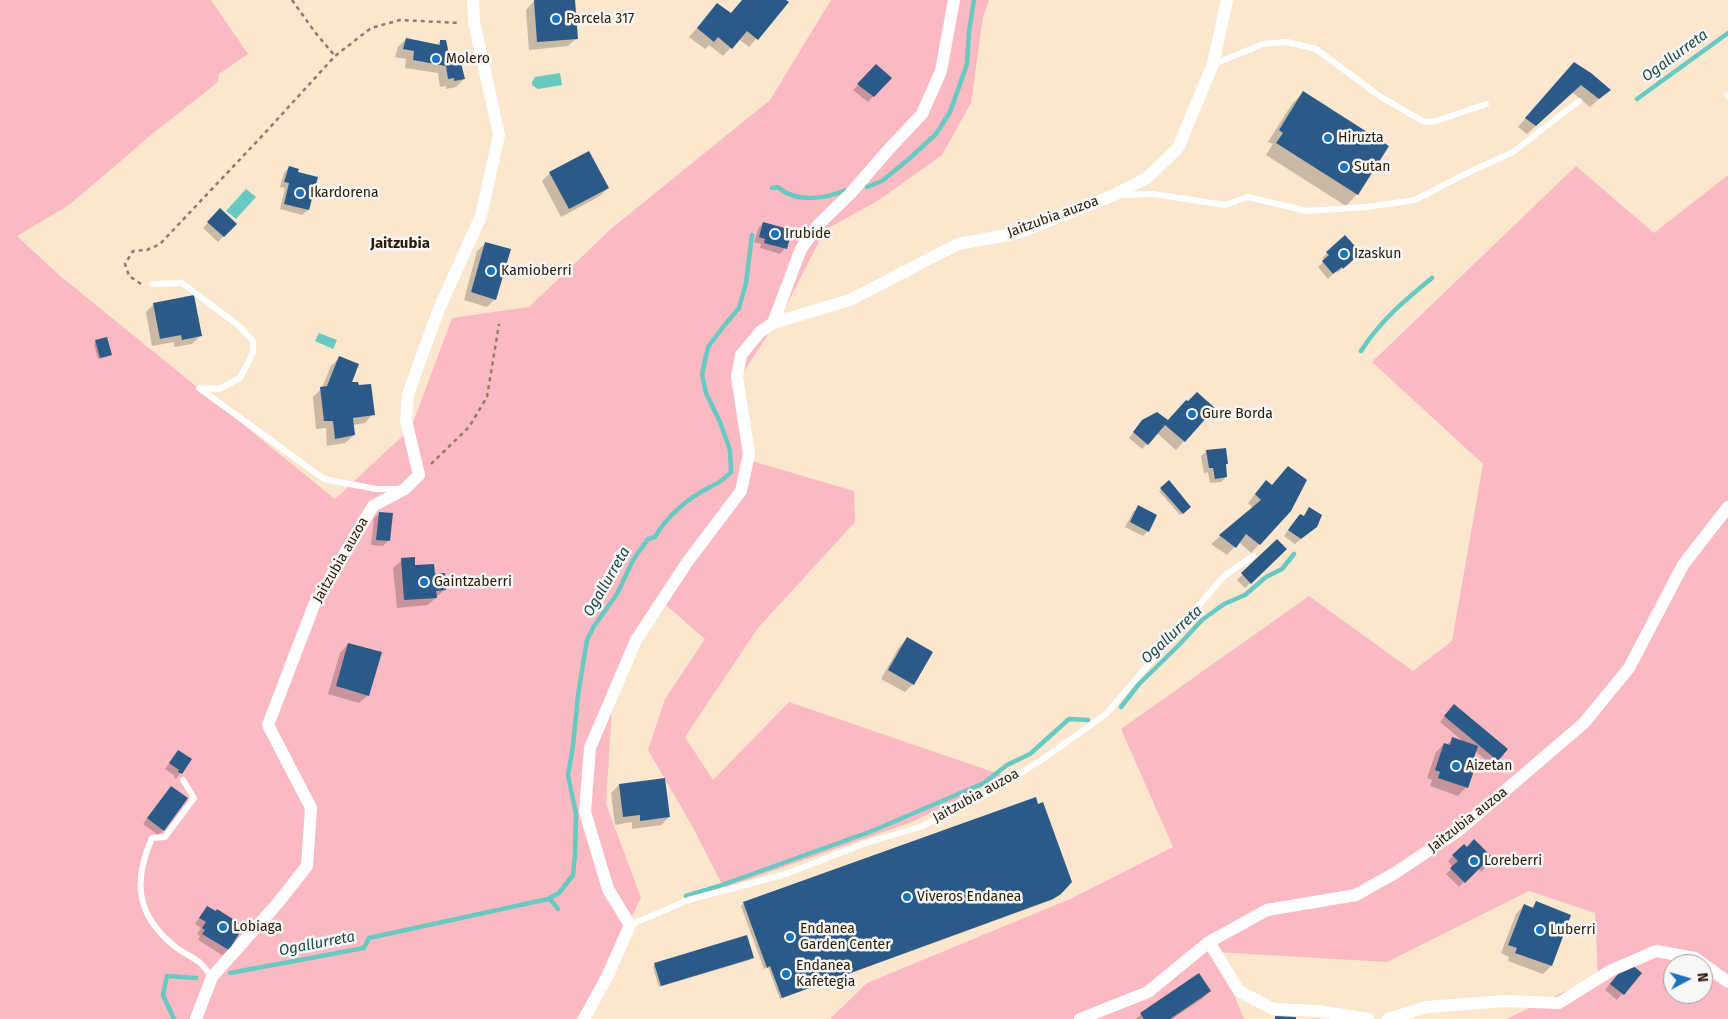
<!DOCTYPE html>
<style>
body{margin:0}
#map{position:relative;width:1728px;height:1019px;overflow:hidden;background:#fbe6ce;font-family:"Fira Sans",sans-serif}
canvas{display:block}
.north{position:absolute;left:1663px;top:954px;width:50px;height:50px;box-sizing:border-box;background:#f7f7f7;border:1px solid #a59e95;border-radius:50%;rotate:84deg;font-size:14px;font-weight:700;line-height:20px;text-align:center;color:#2b1901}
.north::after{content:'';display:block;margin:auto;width:18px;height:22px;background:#1b72bf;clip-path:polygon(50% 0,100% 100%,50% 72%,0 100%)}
</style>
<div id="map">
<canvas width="1728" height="1019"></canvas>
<div class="north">N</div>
</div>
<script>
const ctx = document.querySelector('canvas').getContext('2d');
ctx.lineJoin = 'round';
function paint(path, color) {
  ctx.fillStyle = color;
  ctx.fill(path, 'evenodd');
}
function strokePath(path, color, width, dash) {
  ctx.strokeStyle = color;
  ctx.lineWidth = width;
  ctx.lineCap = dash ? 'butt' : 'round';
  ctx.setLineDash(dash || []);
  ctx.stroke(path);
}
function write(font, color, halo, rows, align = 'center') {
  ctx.font = font + ' "Fira Sans",sans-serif';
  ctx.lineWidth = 5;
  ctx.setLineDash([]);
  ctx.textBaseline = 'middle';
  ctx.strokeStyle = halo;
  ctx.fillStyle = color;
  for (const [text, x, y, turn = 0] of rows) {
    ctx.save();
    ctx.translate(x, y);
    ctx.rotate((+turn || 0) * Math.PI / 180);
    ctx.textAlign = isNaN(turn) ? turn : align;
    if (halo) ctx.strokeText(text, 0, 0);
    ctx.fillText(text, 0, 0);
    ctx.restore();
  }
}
const green = new Path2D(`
 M0 0H211L248 54 219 74 218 82 151 135 69 205 17 236 59 275 335 499 411 428 452 318 529 307 612 228 770 100 831 0H989L983 17 971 103 942 155 879 200 825 230 786 306 740 378 745 459 854 491 855 522 758 628 685 737 713 780 789 702 1005 776 912 822 724 888 691 824 648 750 665 699 705 639 661 601 614 675 606 804 641 898 592 999 576 1019H0Z
 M1576 166 1654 233 1728 175V1019H1506L1598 976 1595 913 1529 891 1387 962 1216 952 1244 1019H830L867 983 1070 899 1173 847 1121 729 1309 596 1413 671 1452 641 1483 464 1372 362ZM1673 964H1703V994H1673Z`);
const water = new Path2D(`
 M560 73 562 85 538 89 532 85V82L535 77Z
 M246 189 256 197 236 219 226 211Z
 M319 333 337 340 333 349 315 341Z`);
const shadow = new Path2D(`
 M550 0H573L577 38 568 46 529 50 526 10 534 1Z
 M743 0H784L787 3 749 47 739 39 723 56 709 45 705 49 689 37 717 5 730 14Z
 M406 39 437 45 440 41 464 79 456 87 446 89V86L440 87 438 73 405 68 406 59 395 57 398 47Z
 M876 66 890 78 868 102 853 90Z
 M1566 72 1609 90 1590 107 1572 92 1527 134 1518 127Z
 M1303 93 1357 194 1346 206 1266 155 1273 144 1268 142 1292 104Z
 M289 167 297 173 308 210 302 215 280 209 285 188 280 187 284 173Z
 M550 173 608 188 600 196 561 217 542 181Z
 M220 210 235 224 218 242 203 228Z
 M763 223 785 248 780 254 760 248 761 244 754 242 758 229Z
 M486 243 495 299 487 307 464 300 477 251Z
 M1327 253 1354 258 1337 273 1336 271 1328 279 1318 267 1325 260 1322 258Z
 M154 304 200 336 192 344 174 347V342L152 346 146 312Z
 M96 341 110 354 108 357 98 359 94 344Z
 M339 358 351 384 373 414 365 423 353 425 354 435 345 443 327 446 326 428 316 429 313 397 322 388 331 366Z
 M1213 409 1176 450 1157 433 1142 449 1129 438 1142 421 1167 423Z
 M1207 451 1224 465 1226 477 1221 482 1210 483 1208 472 1204 473 1201 456Z
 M1169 482 1190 507 1180 515 1159 491Z
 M1258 490 1290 511 1251 553 1239 542 1227 555 1211 544 1253 508 1248 503Z
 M1139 507 1148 531 1143 536 1125 527 1133 512Z
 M1309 509 1316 526 1295 544 1284 536 1295 521 1300 515 1303 517Z
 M380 513 388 541 383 546 371 545 374 518Z
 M1277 541 1285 549 1245 588 1237 580Z
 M402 560 414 567 445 589 428 605 397 608 393 568Z
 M907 639 931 652 913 684 905 692 881 679 899 647Z
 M348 644 368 695 359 703 328 694 340 653Z
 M1449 711 1497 760 1492 765 1475 751 1471 762 1475 763 1466 787 1458 796 1430 786 1432 780 1427 778 1436 752 1444 744 1446 745 1453 739 1464 742 1440 722Z
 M178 751 190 759 176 779 174 777V775L165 769Z
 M619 785 669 817 661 825 632 829V822L615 825 611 793Z
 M171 787 164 830 158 835 143 824Z
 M1035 798 1061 894 1058 896 1049 901 780 999 768 967 764 969 741 906 743 904Z
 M1464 845 1487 858 1491 862 1481 872 1478 868 1459 887 1446 874 1453 867 1448 861Z
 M1536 903 1551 966 1543 974 1508 961 1509 957 1501 953 1516 914 1524 905 1531 908Z
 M207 907 242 926 228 950 222 955 198 940 200 936 197 934 201 928 195 924Z
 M753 957 750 960 659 987 653 967 655 964Z
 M1640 974 1617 1000 1605 990 1616 976Z
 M1210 991 1202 999 1172 1019H1136L1141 1014Z`);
const stream = new Path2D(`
 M1637 99 1728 33
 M867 187 882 181 910 158 936 134 950 112 967 64 969 31 974 0
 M772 188 778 187C795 203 826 199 846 190
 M1361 351C1380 321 1405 300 1432 278
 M1121 707 1139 684 1177 647 1202 620 1224 604 1245 595 1266 577 1282 569 1294 554
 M686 896 719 886 872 831 984 783 1007 765 1030 754 1069 719 1088 720
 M549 898 558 909
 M230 973 364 948 369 938 548 899 559 893 573 875 575 854 576 814 568 775 573 746 578 695 587 640 594 626 617 594 633 560 648 539 655 537C666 517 687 499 708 488 718 483 722 481 731 472L730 450 720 422 706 393 702 374 708 347 723 327 739 308 746 283 752 235
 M174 1019 163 995 167 976 196 978`);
const building = new Path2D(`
 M534 0H575L578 39 537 42Z
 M742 0H786L789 2 758 40 747 31 732 49 718 37 714 42 697 28 717 3 731 13Z
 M406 38 440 45V40H446L449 54 457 56 461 63 465 79 454 81V78L448 79 446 66 413 60 414 51 403 49Z
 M1574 62 1591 73 1611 90 1599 99 1581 85 1536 126 1525 118Z
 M876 64 892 78 874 97 857 84Z
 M1303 91 1389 146 1358 195 1276 143 1283 133 1279 130Z
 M589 151 609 188 569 209 549 172Z
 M289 166 299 169 298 172 318 177 309 210 284 204 289 183 284 182Z
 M220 208 237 224 224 237 207 222Z
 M763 222 792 230 787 249 764 243 765 239 759 237Z
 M1345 235 1361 253 1343 269 1342 267 1333 274 1322 261 1329 255 1326 252Z
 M485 242 511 249 496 300 471 292Z
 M194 295 202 336 182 340 181 335 160 339 153 303Z
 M107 337 112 355 100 358 95 340Z
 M339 356 359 364 352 382H358L359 385 371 384 375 415 353 418 355 435 335 439 333 421H324L320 387 327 386Z
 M1197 392 1215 408 1185 442 1165 425 1148 445 1133 432 1142 420 1157 412 1168 420 1186 400 1188 401Z
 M1226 448 1228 464H1226L1227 477 1215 479 1213 468H1209L1206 450Z
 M1288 466 1307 480 1291 511 1260 545 1246 534 1236 548 1219 535 1261 500 1255 494 1266 480 1272 485Z
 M1169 480 1191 507 1183 514 1160 488Z
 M1138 505 1157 515 1149 532 1130 522Z
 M1309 507 1322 515 1317 527 1301 539 1288 530 1300 514 1304 516Z
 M379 512 393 513 390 541 376 540Z
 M1277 539 1287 549 1251 584 1241 573Z
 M415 557V565L434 564 435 574 445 573 446 590 436 591 437 598 404 600 401 558Z
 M907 637 933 652 914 685 888 670Z
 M348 643 382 652 369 696 336 686Z
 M1454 704 1508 749 1498 761 1444 716Z
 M1452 737 1478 746 1473 761 1477 762 1468 788 1438 778 1440 772 1435 770 1444 743 1450 745Z
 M178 750 192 759 182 774 178 772 179 770 169 763Z
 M665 778 670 817 640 821V815L623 817 619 784Z
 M171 786 188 798 164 831 147 818Z
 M1036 797 1038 804 1043 802 1072 882 1061 894 1053 899 782 998 770 966 767 968 743 902Z
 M1474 839 1491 856 1489 858 1492 862 1487 867 1484 864 1465 883 1450 868 1458 861 1452 855 1464 844 1467 847Z
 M1536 901 1571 915 1552 966 1515 953 1517 948 1508 945 1524 904 1533 908Z
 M207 906 216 911 217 909 244 926 229 950 202 934 205 930 202 928 206 922 199 918Z
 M747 935 754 958 661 986 654 963Z
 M1631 964 1642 973 1624 995 1610 984 1622 969Z
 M1199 973 1211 991 1170 1019H1144L1140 1013Z
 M1275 1016 1296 1017V1019H1275Z`);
const path = new Path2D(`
 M292 0 314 31 335 56
 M141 284 129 276 125 264 133 251 147 250 160 244 263 135 335 56 371 28 400 20 460 23
 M431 464 469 427 487 397 499 324`);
const service = new Path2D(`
 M1214 64 1263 44 1287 42 1316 49 1378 95 1424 122 1436 121 1486 104
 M1728 95V96
 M1121 195 1153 194 1225 205 1248 197 1307 211 1366 207 1415 200 1465 174 1513 152 1579 101
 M152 284 182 283 238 325 253 341V353L240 378 219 389 199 388 324 479 376 489H399
 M183 780 194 798 165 837 152 838C133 881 136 914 173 945 181 952 191 956 199 962 204 966 208 972 212 977
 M630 925 688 900 786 874 863 844 920 827 982 797 1043 759 1106 714 1224 576 1253 556`);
const minor = new Path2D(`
 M773 323 850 300 958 244 1018 233 1114 195 1147 178 1178 148 1213 64 1227 0
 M1209 942 1239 991 1273 1009 1319 1011 1368 1019
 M196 1019 212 977 277 904 307 866 311 808 268 725 314 605 373 506 405 489 419 475 406 420 408 394 439 309 481 216 499 135 474 22 473 0
 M584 1019 607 977 630 925 608 889 585 812 590 748 636 640 688 561 741 491 749 454 737 377 741 355 760 332 773 323 801 249 818 225 850 194 889 149 922 114 941 71 954 0
 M1080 1019 1148 992 1209 942 1267 910 1356 895 1395 873 1458 831 1584 723 1629 668 1683 565 1728 507
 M1388 1019 1426 1007 1506 1001 1559 1003 1610 971 1656 951 1695 958 1728 982`);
const markers = [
 [556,19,5,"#1b72bf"],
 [436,59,5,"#1b72bf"],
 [1328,138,5,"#1b72bf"],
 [1344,167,5,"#1b72bf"],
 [300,193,5,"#1b72bf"],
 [775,234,5,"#1b72bf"],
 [1344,254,5,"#1b72bf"],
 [491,271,5,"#1b72bf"],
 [1192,414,5,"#1b72bf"],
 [424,582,5,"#1b72bf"],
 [1456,766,5,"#1b72bf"],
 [1474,861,5,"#1b72bf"],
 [907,897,5,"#1b72bf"],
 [223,927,5,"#1b72bf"],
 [1540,930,5,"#1b72bf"],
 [790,937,5,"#1b72bf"],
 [786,974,5,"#1b72bf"]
];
const poiNames = [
 ["Parcela 317",566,19],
 ["Molero",446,59],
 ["Hiruzta",1338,138],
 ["Sutan",1354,167],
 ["Ikardorena",310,193],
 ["Irubide",785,234],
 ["Izaskun",1354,254],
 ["Kamioberri",501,271],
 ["Gure Borda",1202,414],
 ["Gaintzaberri",434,582],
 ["Aizetan",1466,766],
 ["Loreberri",1484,861],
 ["Viveros Endanea",917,897],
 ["Lobiaga",233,927],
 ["Endanea",800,929],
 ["Garden Center",800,945],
 ["Luberri",1550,930],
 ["Endanea",796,966],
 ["Kafetegia",796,982]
];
const streetNames = [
 ["Jaitzubia auzoa",1053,217,-20],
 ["Jaitzubia auzoa",341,560,-60],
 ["Jaitzubia auzoa",976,796,-29],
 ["Jaitzubia auzoa",1468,820,-38]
];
const waterNames = [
 ["Ogallurreta",1675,56,-36],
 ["Ogallurreta",607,582,-60],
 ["Ogallurreta",1172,635,-43],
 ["Ogallurreta",317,944,-11]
];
const neighbourhoodNames = [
 ["Jaitzubia",400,244]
];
paint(green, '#fbbac2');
paint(water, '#68c8c2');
paint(shadow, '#0003');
strokePath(stream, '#68c8c2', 4.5);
paint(building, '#2c5a88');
strokePath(path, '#8f7c64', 2.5, [4, 4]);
strokePath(service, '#fff', 6);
strokePath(minor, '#fff', 12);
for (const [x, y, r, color] of markers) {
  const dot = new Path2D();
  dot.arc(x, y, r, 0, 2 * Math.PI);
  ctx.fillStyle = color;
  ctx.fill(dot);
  strokePath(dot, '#f7f7f7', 2);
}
write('14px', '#2b1901', '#f7f7f7', poiNames, 'left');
write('14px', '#2b1901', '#f7f7f7', streetNames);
write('italic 15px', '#1c4846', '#f7f7f7', waterNames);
write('bold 15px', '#2b1901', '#f7f7f7', neighbourhoodNames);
</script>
